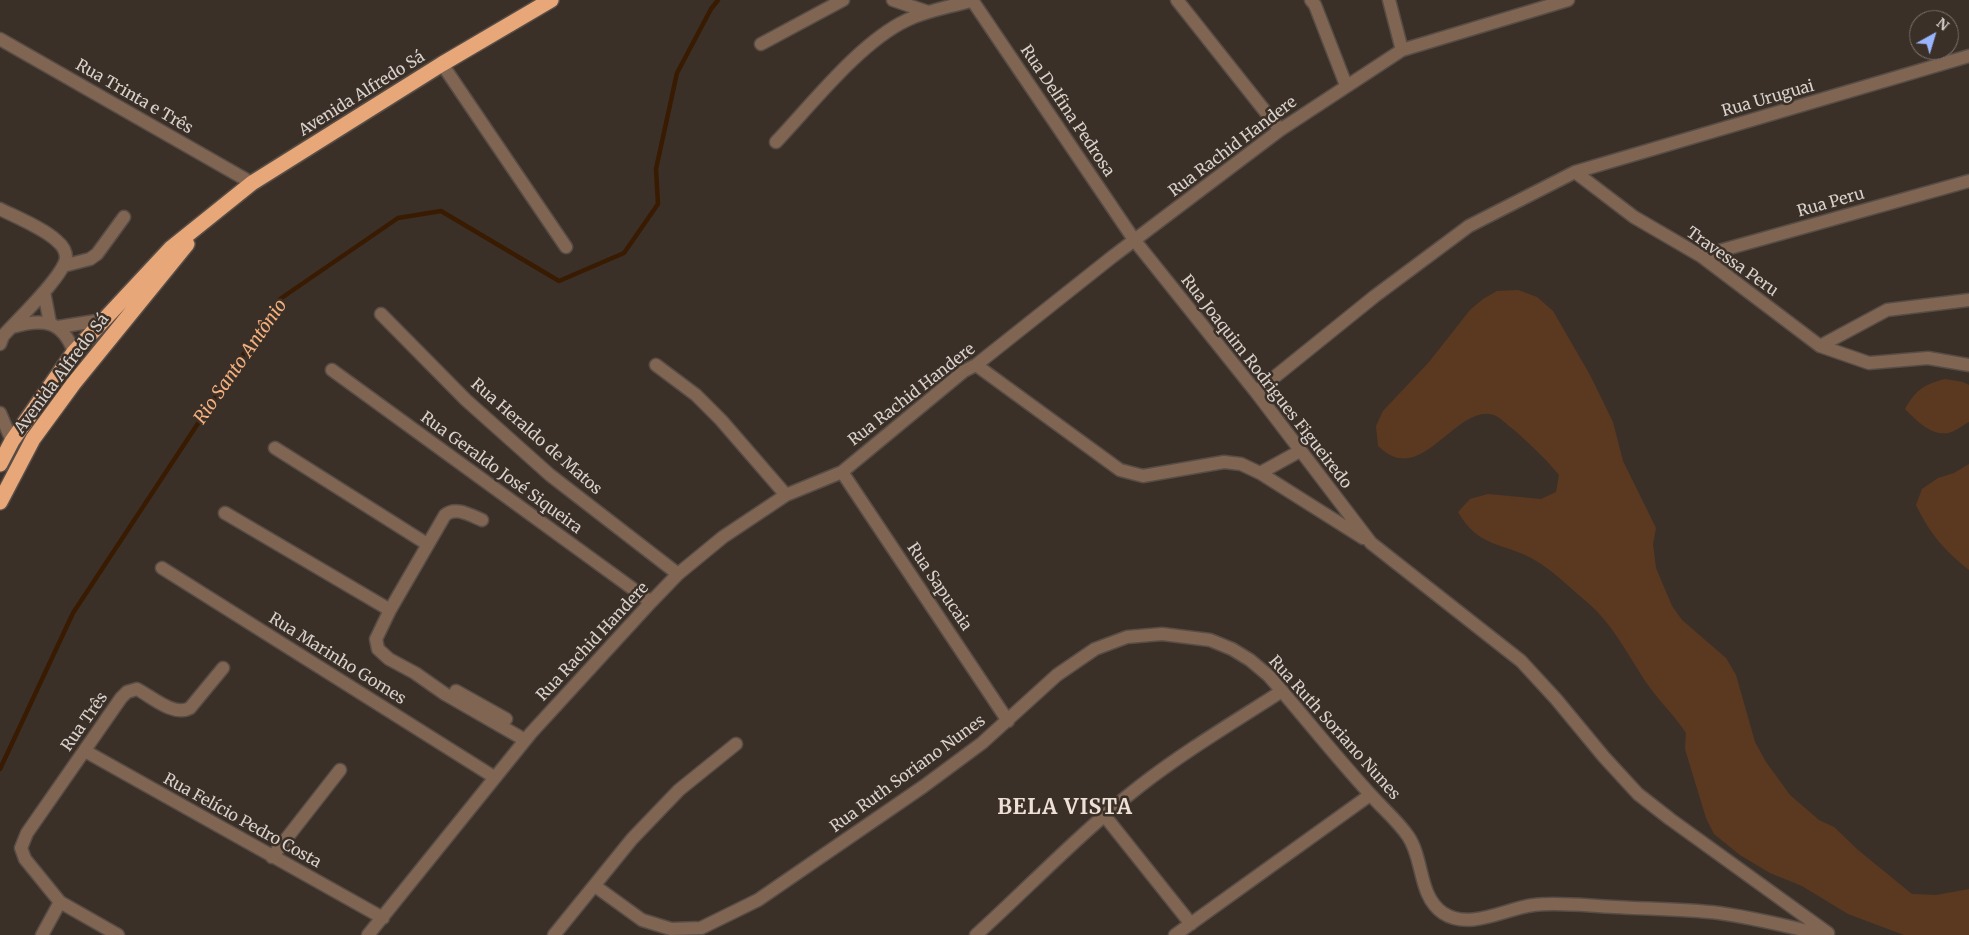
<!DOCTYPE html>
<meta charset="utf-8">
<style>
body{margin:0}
#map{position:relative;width:1969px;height:935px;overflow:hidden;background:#3b3028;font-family:Merriweather,serif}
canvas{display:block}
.north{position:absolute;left:1909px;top:10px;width:50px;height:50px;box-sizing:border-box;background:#3b3028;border:1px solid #7a706a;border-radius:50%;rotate:39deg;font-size:14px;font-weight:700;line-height:20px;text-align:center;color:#d8d1cc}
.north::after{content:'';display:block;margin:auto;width:18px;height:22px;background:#98b5fd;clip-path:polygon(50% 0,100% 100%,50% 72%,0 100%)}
</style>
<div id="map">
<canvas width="1969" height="935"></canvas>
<div class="north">N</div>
</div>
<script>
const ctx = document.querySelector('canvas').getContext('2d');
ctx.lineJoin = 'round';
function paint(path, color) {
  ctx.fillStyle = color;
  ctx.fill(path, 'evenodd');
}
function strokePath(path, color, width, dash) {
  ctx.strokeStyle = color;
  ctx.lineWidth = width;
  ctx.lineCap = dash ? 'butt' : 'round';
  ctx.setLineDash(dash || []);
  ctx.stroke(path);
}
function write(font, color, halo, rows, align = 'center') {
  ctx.font = font + ' Merriweather,serif';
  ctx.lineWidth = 5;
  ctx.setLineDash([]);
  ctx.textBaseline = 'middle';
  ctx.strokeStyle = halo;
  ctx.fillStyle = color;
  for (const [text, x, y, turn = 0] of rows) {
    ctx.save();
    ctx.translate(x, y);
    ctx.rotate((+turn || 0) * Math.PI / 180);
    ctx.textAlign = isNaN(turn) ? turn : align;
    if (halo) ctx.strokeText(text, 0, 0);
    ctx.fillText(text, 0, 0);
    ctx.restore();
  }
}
const green = new Path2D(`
 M1518 290 1537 297 1553 311 1590 375 1613 422 1623 461 1656 528 1653 544 1656 568 1672 606 1682 620 1726 658 1736 675 1755 742 1766 762 1790 795 1819 820 1834 827 1858 850 1912 894 1936 895 1969 889V935H1904L1848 914 1802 886 1770 873 1740 855 1714 834 1706 818 1685 749 1686 733C1675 716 1660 702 1648 685 1629 657 1613 624 1587 602 1570 588 1553 570 1533 559 1502 542 1479 548 1458 512L1470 499 1488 494 1541 499 1556 492 1559 475C1545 458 1529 443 1513 429 1508 426 1503 420 1498 417 1463 397 1428 476 1390 455 1386 453 1382 449 1378 446L1376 426 1383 411 1429 362 1470 310 1483 299 1497 291Z
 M1945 379 1963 382 1969 385V422C1963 425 1955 432 1948 433 1931 436 1916 420 1905 409 1916 390 1923 385 1945 379Z
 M1969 464V570C1944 550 1930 534 1916 505L1922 489 1938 478 1954 473Z`);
const stream = new Path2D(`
 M0 769 73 613 280 299 398 218 441 211 559 281 624 253 658 204 656 169 677 73 711 9 718 0`);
const minor = new Path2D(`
 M893 0 928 12
 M972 0 1135 241 1256 392 1371 543 1521 661 1556 699 1604 757 1638 794 1670 819 1828 933
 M1177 0 1280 130
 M1311 0 1315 5 1346 85
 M1389 0 1402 50
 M0 39 252 183
 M761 44 843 0
 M442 64 566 247
 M776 142C812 104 860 42 907 20 928 10 951 7 973 0
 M1575 172 1634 217 1701 256 1820 346 1869 363 1928 358 1969 365
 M0 209C16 217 45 229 57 241 62 245 66 251 66 258 64 276 16 321 3 336L0 344
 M1701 256 1969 181
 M63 266 90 259 97 254 124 217
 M44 292 50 323
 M381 314 466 400 550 475 678 574
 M12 327C43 318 62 320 74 352
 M58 327 102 320
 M1820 346 1887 310 1969 300
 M656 365 696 395 721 420 786 495
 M976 365 1120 470 1143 476 1224 462 1241 464 1260 473 1300 451
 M332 370 651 602
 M1256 392 1375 296 1469 226 1575 172 1969 56
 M0 413 12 441
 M275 448 427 544
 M842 472 1008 721
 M1260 473 1363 538
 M225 513 390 610
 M482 520C470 515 456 506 445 515L390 610 376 639 378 649 389 659 415 673 445 694 525 740
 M162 568 494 777
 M456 691 506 719
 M85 751 383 918
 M1104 815 1191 924
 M272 857 340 770
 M595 886 642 920 671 929 701 928 758 900 924 786 982 743 1057 675 1095 649 1127 637 1162 634 1210 640 1232 649 1250 660 1269 676C1303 715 1335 756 1370 794 1382 808 1397 820 1408 836 1424 859 1418 896 1443 913 1470 931 1506 908 1534 905 1560 902 1588 906 1614 907 1649 909 1684 909 1719 913 1754 918 1788 926 1823 935
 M42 935 60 902
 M118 935 60 902 25 859 21 848 27 833 121 698 127 692 137 689C152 697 174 717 190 708L223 668
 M368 935 531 733 651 602 678 574 723 537 786 495 842 472 964 371 976 365 1112 257 1280 130 1402 50 1568 0
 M554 935 632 839 679 790 736 744
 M976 935C1030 886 1081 832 1140 786 1185 751 1234 722 1282 691
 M1175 935 1370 795`);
const highway = new Path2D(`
 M0 464 12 441 74 352 171 248 252 183 442 64 551 0
 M0 502 33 439 74 383 187 244`);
const streetNames = [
 ["Avenida Alfredo Sá",362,94,-32],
 ["Rua Trinta e Três",134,97,30],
 ["Rua Uruguai",1768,99,-16],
 ["Rua Delfina Pedrosa",1067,111,56],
 ["Rua Rachid Handere",1233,147,-37],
 ["Rua Peru",1831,203,-16],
 ["Travessa Peru",1732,262,35],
 ["Avenida Alfredo Sá",62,374,-53],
 ["Rua Joaquim Rodrigues Figueiredo",1266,382,52],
 ["Rua Rachid Handere",912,395,-38],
 ["Rua Heraldo de Matos",536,437,41],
 ["Rua Geraldo José Siqueira",501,473,36],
 ["Rua Sapucaia",939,587,56],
 ["Rua Rachid Handere",593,642,-47],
 ["Rua Marinho Gomes",337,659,32],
 ["Rua Três",85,722,-55],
 ["Rua Ruth Soriano Nunes",1334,728,48],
 ["Rua Ruth Soriano Nunes",908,774,-36],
 ["Rua Felício Pedro Costa",242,821,29]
];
const waterNames = [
 ["Rio Santo Antônio",241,362,-55]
];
const districtNames = [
 ["BELA VISTA",1065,808]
];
paint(green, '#5b3920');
strokePath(stream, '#391b02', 4.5);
strokePath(minor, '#574d46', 15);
strokePath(highway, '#574d46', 18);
strokePath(minor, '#7f6552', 12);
strokePath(highway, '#e8a778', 15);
write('16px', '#d8d1cc', '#3b3028', streetNames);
write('italic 18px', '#f4b07e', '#3b3028', waterNames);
ctx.letterSpacing = '1px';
write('bold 21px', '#efe0d6', '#3b3028', districtNames);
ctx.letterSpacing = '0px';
</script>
